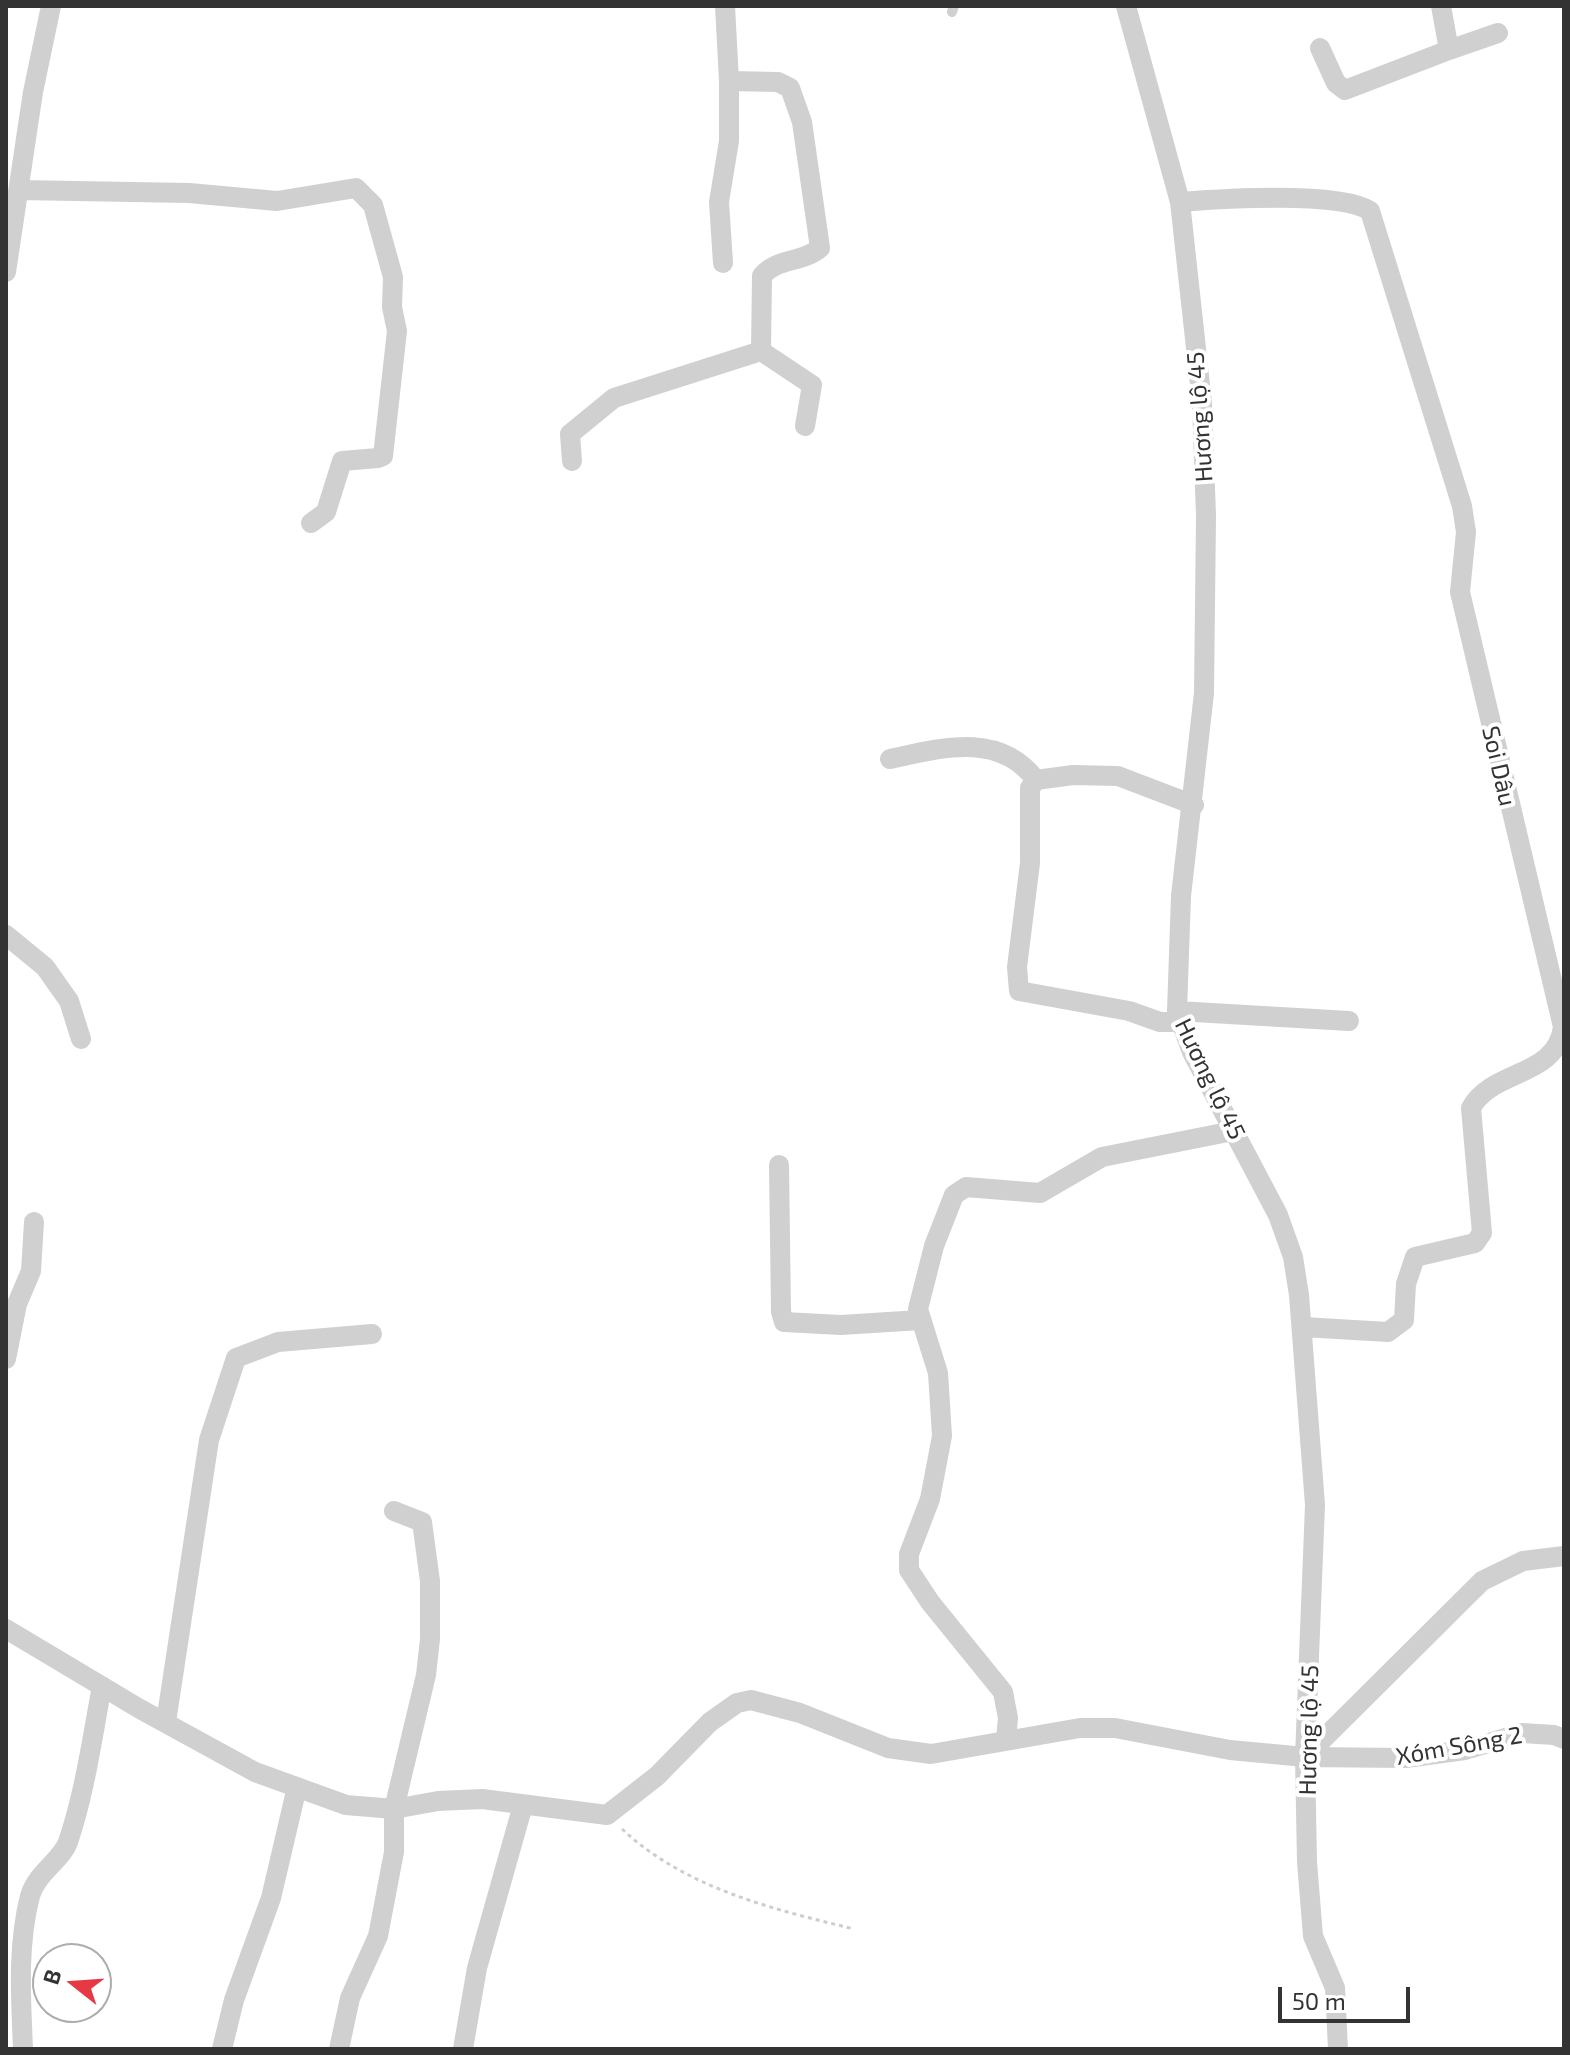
<!DOCTYPE html>
<meta charset="utf-8">
<style>
body{margin:0}
#map{position:relative;width:1570px;height:2055px;overflow:hidden;background:#fff;font-family:"Exo 2",sans-serif}
canvas{display:block}
.frame{position:absolute;inset:0;border:8px solid #333;pointer-events:none}
.north{position:absolute;left:32px;top:1943px;width:80px;height:80px;box-sizing:border-box;background:#fff;border:2px solid #adadad;border-radius:50%;rotate:287deg;font-size:22px;font-weight:700;line-height:32px;text-align:center;color:#333}
.north::after{content:'';display:block;margin:auto;width:28px;height:36px;background:#e63946;clip-path:polygon(50% 0,100% 100%,50% 72%,0 100%)}
.scale{position:absolute;left:1278px;top:1987px;width:132px;height:36px;box-sizing:border-box;border:4px solid #333;border-top:0;padding-left:10px;font-size:24px;line-height:28px;white-space:nowrap;color:#333;-webkit-text-stroke:6px #fff;paint-order:stroke}
</style>
<div id="map">
<canvas width="1570" height="2055"></canvas>
<div class="frame"></div>
<div class="north">B</div>
<div class="scale">50 m</div>
</div>
<script>
const ctx = document.querySelector('canvas').getContext('2d');
ctx.lineJoin = 'round';
function strokePath(path, color, width, dash) {
  ctx.strokeStyle = color;
  ctx.lineWidth = width;
  ctx.lineCap = dash ? 'butt' : 'round';
  ctx.setLineDash(dash || []);
  ctx.stroke(path);
}
function write(font, color, halo, rows, align = 'center') {
  ctx.font = font + ' "Exo 2",sans-serif';
  ctx.lineWidth = 8;
  ctx.setLineDash([]);
  ctx.textBaseline = 'middle';
  ctx.strokeStyle = halo;
  ctx.fillStyle = color;
  for (const [text, x, y, turn = 0] of rows) {
    ctx.save();
    ctx.translate(x, y);
    ctx.rotate((+turn || 0) * Math.PI / 180);
    ctx.textAlign = isNaN(turn) ? turn : align;
    if (halo) ctx.strokeText(text, 0, 0);
    ctx.fillText(text, 0, 0);
    ctx.restore();
  }
}
const path = new Path2D(`
 M622 1829C685 1888 772 1909 854 1929`);
const service = new Path2D(`
 M952 12 954 6`);
const minor = new Path2D(`
 M1126 6 1180 202 1202 403 1206 516 1204 693 1181 896 1177 1011 1192 1052 1278 1215 1293 1257 1299 1295 1315 1505 1305 1757 1307 1862 1313 1936 1335 1988 1338 2049
 M1441 6 1449 50 1498 33
 M1320 48 1336 83 1345 90 1449 50
 M19 190 189 193 277 201 356 188 373 205 393 277 392 307 397 331 383 456 378 458 342 461 326 512 311 523
 M1180 202C1220 199 1339 191 1370 211L1462 506 1466 532 1460 592 1563 1027C1556 1078 1492 1069 1471 1108L1482 1233 1475 1243 1415 1257 1406 1284 1404 1320 1388 1332 1303 1327
 M723 263 719 202 729 141V81L725 6
 M6 272 33 92 51 6
 M761 351 812 385 805 426
 M572 461 570 434 614 398 761 351 762 276C776 258 803 263 820 248L802 122 790 88 778 82 729 81
 M890 759C941 748 999 731 1036 780
 M6 935 45 967 69 1001 81 1039
 M1177 1011 1349 1021
 M1178 1022H1160L1129 1011 1019 991 1017 967 1030 863V788L1036 780 1073 775 1118 776 1194 805
 M779 1165 781 1312 784 1322 841 1325 920 1320
 M6 1359 17 1304 31 1271 34 1222
 M6 1629 140 1709 255 1772 346 1805 394 1809 438 1801 482 1799 607 1815 657 1776 710 1722 737 1703 751 1700 800 1713 888 1748 931 1754 1080 1728H1115L1230 1750 1305 1757 1482 1581 1523 1561 1564 1556
 M166 1722 209 1440 236 1358 278 1342 372 1334
 M1006 1740 1008 1718 1003 1692 930 1602 909 1570V1554L930 1499 942 1436 938 1373 918 1309 934 1246 954 1195 966 1187 1040 1193 1102 1157 1233 1131
 M1305 1757 1406 1758 1465 1750 1522 1733 1554 1735 1564 1739
 M23 2049C21 1998 17 1947 30 1896 37 1872 62 1860 68 1842 85 1792 92 1739 102 1686
 M222 2049 234 2000 271 1898 297 1787
 M339 2049 350 1998 378 1936 394 1852V1809L426 1675 430 1639V1581L422 1522 394 1511
 M463 2049 477 1968 523 1805`);
const streetNames = [
 ["Hương lộ 45",1200,417,-94],
 ["Soi Dâu",1499,766,77],
 ["Hương lộ 45",1210,1079,64],
 ["Hương lộ 45",1309,1730,-89],
 ["Xóm Sông 2",1459,1746,-10]
];
strokePath(path, '#cdcdcd', 3, [4, 4]);
strokePath(service, '#d0d0d0', 10);
strokePath(minor, '#d0d0d0', 20);
write('24px', '#333', '#fff', streetNames);
</script>
